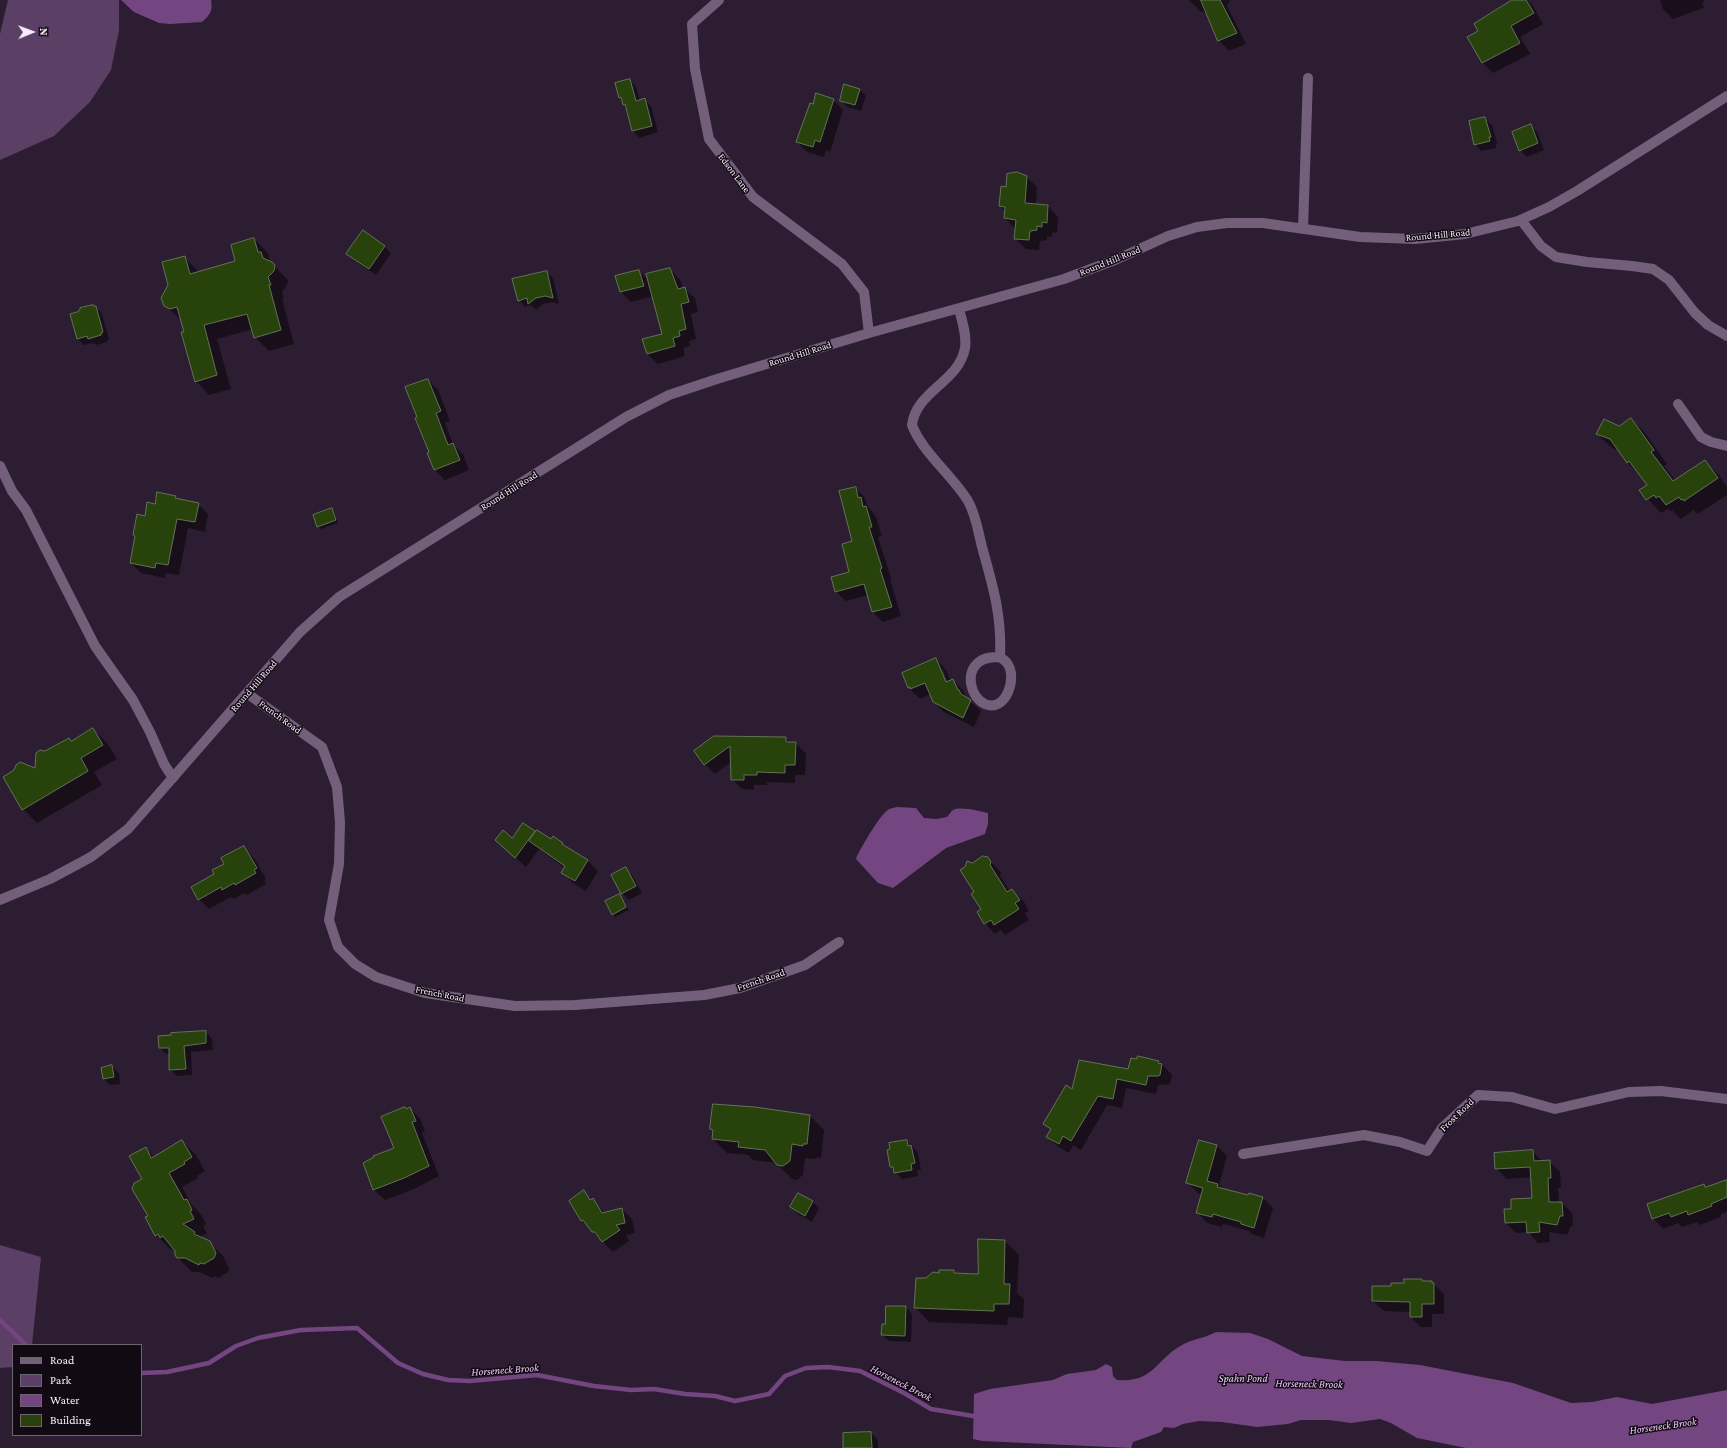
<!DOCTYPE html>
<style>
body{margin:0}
#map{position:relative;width:1727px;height:1448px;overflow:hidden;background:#2d1d32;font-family:"Crimson Pro",serif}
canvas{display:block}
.legend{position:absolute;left:12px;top:1344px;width:130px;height:92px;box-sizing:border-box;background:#110a13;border:1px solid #6d646f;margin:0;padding:5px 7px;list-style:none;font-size:12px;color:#f6ebf9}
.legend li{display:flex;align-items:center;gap:8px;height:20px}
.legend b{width:20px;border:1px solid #6d646f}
.north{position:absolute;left:12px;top:12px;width:40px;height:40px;-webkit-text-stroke:3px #110a13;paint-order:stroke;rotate:89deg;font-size:11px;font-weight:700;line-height:16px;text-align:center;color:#f6ebf9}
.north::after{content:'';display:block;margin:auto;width:14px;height:18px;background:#f6ebf9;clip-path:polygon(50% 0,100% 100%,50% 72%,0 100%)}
</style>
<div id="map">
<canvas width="1727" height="1448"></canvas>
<ul class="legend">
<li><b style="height:5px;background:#745f7a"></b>Road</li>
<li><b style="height:11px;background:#5c3f64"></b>Park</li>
<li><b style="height:11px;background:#744681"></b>Water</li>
<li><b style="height:11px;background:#27420b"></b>Building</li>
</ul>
<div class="north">N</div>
</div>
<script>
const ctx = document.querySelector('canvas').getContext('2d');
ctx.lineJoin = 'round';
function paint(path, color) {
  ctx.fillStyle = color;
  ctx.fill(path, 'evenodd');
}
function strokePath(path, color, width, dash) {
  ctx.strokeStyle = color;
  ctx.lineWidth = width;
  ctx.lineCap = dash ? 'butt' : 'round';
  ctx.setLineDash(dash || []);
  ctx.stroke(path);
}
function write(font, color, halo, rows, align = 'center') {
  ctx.font = font + ' "Crimson Pro",serif';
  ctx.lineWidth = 3;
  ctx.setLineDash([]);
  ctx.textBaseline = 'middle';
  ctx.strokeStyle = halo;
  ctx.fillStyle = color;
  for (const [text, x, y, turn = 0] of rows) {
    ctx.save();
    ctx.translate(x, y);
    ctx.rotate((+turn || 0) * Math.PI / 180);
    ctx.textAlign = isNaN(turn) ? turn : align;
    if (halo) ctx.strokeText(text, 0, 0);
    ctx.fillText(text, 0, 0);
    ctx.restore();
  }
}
const green = new Path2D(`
 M8 0H119V30L111 70 90 102 54 136 0 160V34Z
 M0 1245 41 1257 32 1345H13V1367L0 1368Z`);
const water = new Path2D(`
 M121 0H211C213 11 210 15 202 22L170 24 159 23 134 12Z
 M897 807 916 808 924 818 936 819 947 817C949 815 951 811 953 810 960 806 980 811 988 813V824L985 834 946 848 893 888 878 883 856 859C858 852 881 813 888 810 890 808 894 808 897 807Z
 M1216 1332 1250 1333 1268 1339 1302 1356 1345 1361H1376L1420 1365 1513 1383 1571 1403 1592 1402 1617 1397 1652 1404 1727 1390V1448H1466L1417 1438 1391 1423 1380 1419 1351 1423 1329 1420H1301L1288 1424 1257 1427 1222 1422 1199 1421 1183 1424 1174 1428 1164 1427 1161 1432 1133 1442 1131 1448 982 1441 973 1439 974 1394 990 1389 1053 1380 1067 1374 1096 1370 1106 1364 1112 1367 1113 1376 1117 1380C1154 1383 1155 1360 1182 1345 1193 1339 1205 1338 1216 1332Z`);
const shadow = new Path2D(`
 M1189 0H1230L1227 6 1246 44 1229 51 1219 40 1208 14 1200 11Z
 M1515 0H1527L1533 6 1543 24 1520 37 1530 54 1493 73 1483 63 1479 31 1493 15 1492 13Z
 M1660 0H1703L1704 2 1702 3 1704 8 1673 19 1663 9Z
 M630 80 636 87 640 101 644 100 651 106 658 132 640 138 633 131 627 107 620 97Z
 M859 89 866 96 861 111 847 107 841 100Z
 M833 100 843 110 830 152 826 150 824 157 807 152 797 142 813 105Z
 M1485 119 1492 125 1497 143 1496 144V148L1481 151 1475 144Z
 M1530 126 1537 132 1544 150 1527 157 1520 150Z
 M1027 177 1037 187 1036 205 1048 206 1058 217 1057 233 1052 232V237L1047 236V240L1040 241 1039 250 1026 249 1015 238 1016 229 1005 218 1006 212 1000 206 1007 188Z
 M254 239 268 253 270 262 288 280 287 285 282 292 284 299H282L294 344 269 351 255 337 253 329 217 339 231 389 209 395 196 381 182 321 165 305 184 257 199 272 237 262Z
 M384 246 391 253 376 275 354 260 347 253Z
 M670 269 680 280 683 288 695 298 698 312 691 314 696 339 689 341 690 346 683 348 685 356 658 364 647 354 644 340 663 335 653 296 631 302 621 292 616 277 639 271 649 281Z
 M546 272 553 278 559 304 552 302 543 304 536 310 531 305 525 307 519 300Z
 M96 307 102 314 109 339 107 340V342L96 345 94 343 84 345 78 339Z
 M428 380 438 390 450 421 445 423 454 446 463 454 469 470 445 480 435 470 429 454 431 453Z
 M1631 419 1645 433 1667 464 1664 466 1675 480 1705 462 1719 475 1727 487V495L1698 514 1693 510 1681 519 1672 510 1671 512 1668 509 1661 513 1641 491 1648 485 1641 476 1628 463 1619 451 1611 447 1597 434 1619 427Z
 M855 488 865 498 867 505 876 517 882 536 878 537 891 578 890 579 901 616 883 622 873 612 869 595 846 601 836 592 850 572Z
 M175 497 178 500 198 504 208 514 205 532 188 528 179 575 166 573 165 578 141 573 131 563 136 537 134 535 145 517 156 505Z
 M331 509 334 512 338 523 321 529 318 526Z
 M936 659 946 670 951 681 952 680 963 690 966 698 981 711 974 727 944 712 934 702 931 694 922 698H919L909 688ZM940 670H943L949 686 947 687Z
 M93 729 107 743 117 759 94 772 102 785 37 823 23 809 36 769 45 752 69 739 72 742Z
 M785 738 791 743H796L806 754 805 775H795V783L767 782V785H754V790L742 789 732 779 731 762 715 774 705 764 696 751Z
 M534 832 551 840 562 843 588 861 598 871 586 891 573 883 562 872 565 868 539 849 526 867 507 850 512 839Z
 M243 847 254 858 266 879 264 880 266 884 246 895 244 893 234 899 231 897 209 909 199 899 215 874Z
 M987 858 998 869 1001 873 1000 876 1010 892 1012 890 1023 900 1029 911 1025 913 1029 920 1005 935 1001 930 995 934 985 923 982 909 975 893 972 864Z
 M626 868 632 875 642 893 629 900 622 893Z
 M619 895 629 910 615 917 612 914Z
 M206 1032 212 1039 213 1050 191 1052 192 1075 177 1076 170 1069V1054H166L160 1048Z
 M1138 1057 1159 1061 1172 1075 1170 1084 1158 1085 1156 1094 1126 1088 1122 1108 1107 1105 1081 1150 1073 1145 1069 1153 1057 1146 1047 1137 1051 1130 1044 1123 1073 1091 1128 1070Z
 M112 1066 119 1073 120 1084 110 1085 104 1079Z
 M410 1108 420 1119 425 1131 422 1133 439 1176 414 1189 385 1200 374 1190 364 1163 395 1149 406 1110Z
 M810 1116 824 1130 821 1158 817 1157 816 1159 805 1158 803 1175 797 1180 792 1179 776 1163 753 1160 748 1155 727 1153 713 1139 714 1132 711 1129Z
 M182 1141 196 1155 205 1171 197 1176 198 1178 182 1187 192 1205 201 1214 206 1224 203 1226 207 1233 199 1237 209 1242 223 1256 229 1268 228 1272 218 1278 214 1276 213 1278 199 1272H192L178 1258 176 1250 170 1249 156 1235 149 1216 143 1180 145 1148 154 1157Z
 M907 1141 918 1153 921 1170H917L918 1176 902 1179 891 1167V1150Z
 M1217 1146 1227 1156 1219 1185 1223 1189 1249 1196 1262 1197 1273 1208 1264 1238 1252 1234 1249 1231 1223 1224 1222 1227 1207 1223 1197 1212 1202 1195 1198 1193 1188 1183Z
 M1533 1152 1543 1162 1549 1161 1560 1172 1561 1188H1558L1559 1203H1562L1572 1213 1573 1226H1571L1567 1235 1549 1232 1550 1242 1538 1243 1528 1232 1516 1233 1506 1223 1512 1210 1533 1199 1532 1177 1507 1179 1496 1168Z
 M1727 1181V1212L1721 1214V1217L1700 1225 1697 1222 1682 1227 1678 1223 1663 1229 1653 1218 1704 1185 1706 1187Z
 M584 1192 605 1213 622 1209 632 1219 635 1233 626 1235 629 1241 613 1252 582 1220Z
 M799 1194 813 1202 819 1208 812 1222 798 1214 791 1207Z
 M1005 1241 1019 1255 1017 1293 1024 1299 1023 1318 1008 1317 1007 1325 929 1322 916 1308 927 1279 940 1274 954 1271 957 1274 979 1275Z
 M1422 1280 1424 1282H1432L1444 1294V1314H1432V1327H1421L1411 1317V1312L1384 1311 1373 1301 1392 1287Z
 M906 1307 912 1314 911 1342 889 1341 882 1335 886 1325Z
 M871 1433 878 1440V1448H844Z`);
const stream = new Path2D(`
 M0 1320 26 1345
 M141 1373 167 1372 209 1363 236 1346 258 1338 301 1330 357 1328 398 1363 423 1374 448 1380 470 1381 537 1375 594 1386 631 1390 654 1389 685 1394 715 1396 735 1401 769 1394 785 1376 806 1368 828 1367 860 1371 904 1393 931 1409 979 1417`);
const building = new Path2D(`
 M1201 0H1220L1237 33 1218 41Z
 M1512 0H1526L1534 13 1511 26 1520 43 1482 63 1467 37 1478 31 1474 24Z
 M630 79 636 101 645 98 652 126 632 131 625 104 623 105 621 97 619 98 615 83Z
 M844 84 860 89 855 105 840 101Z
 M816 93 834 99 820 142 815 140 813 147 796 142 810 103 813 104Z
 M1485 117 1491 137H1489L1490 141 1474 145 1469 121Z
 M1531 124 1538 143 1519 151 1512 132Z
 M1017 172 1027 176 1025 203 1048 205 1047 223 1042 222V227L1037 226V230L1030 231 1029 240 1014 239 1016 220 1004 218 1005 207 999 206 1001 186 1006 187 1007 174Z
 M363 230 385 246 369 269 346 254Z
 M254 238 258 252H261L263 258 272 262 275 265 274 271 268 277 271 285H269L281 330 254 338 247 314 204 325 217 375 195 382 181 332H184L177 307 170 309 164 306 161 298 168 285 162 262 185 256 190 274 235 261 231 245Z
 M670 268 678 289 685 287 689 302 681 304 686 329 679 331 680 336 673 338 675 346 647 354 642 339 662 334 646 274Z
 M639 270 644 286 620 292 615 276Z
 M547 271 553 298 545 296 536 298 528 304 527 298 518 301 512 279Z
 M93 305V306H96L103 332 101 333V335L88 339 87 336 77 339 70 314 77 312 80 310V308Z
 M428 379 441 411 436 413 448 445 453 443 460 460 434 470 427 453 429 452 415 418 417 417 405 387Z
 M1631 418 1654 450 1651 452 1673 481 1705 460 1718 478 1684 501 1683 499 1681 500 1679 497 1666 505 1659 496 1656 498 1654 495 1646 500 1639 490 1647 485 1629 461 1627 463 1610 439 1596 434 1604 419 1619 426Z
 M856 487 858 498 861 497 863 507 866 506 872 527H869L882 568 880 569 892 607 872 612 864 584 835 592 831 577 849 572 842 544 852 541 839 491Z
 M157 492 176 496 175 498 199 503 195 522 177 519 168 565 156 563 155 568 130 563 135 536 133 535 137 514 145 516 147 502 155 504Z
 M332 508 336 520 317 527 313 515Z
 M936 658 946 682 953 679 958 690H959L961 694 971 700 963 718 933 702 925 683 910 689V687L908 688 902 673Z
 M93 728 103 745 81 758 88 771 22 810 3 777 14 770 16 765 20 762 35 768 36 753 40 750 45 751 69 738 71 741Z
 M714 736 786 737V742H796L795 765H785V773L757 772V775H744V780H731L730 746 704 765 694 751Z
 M523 823 535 831 515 858 495 840 503 830 512 838Z
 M537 830 551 839 553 836 563 843 562 844 588 860 575 881 561 873 565 866 529 841Z
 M244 846 257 868 254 870 256 873 235 885 234 883 222 890 221 887 198 900 191 887 214 874 212 870 224 864 221 858Z
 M983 856 988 857 991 862 990 865 1007 892 1012 889 1020 900 1015 903 1019 909 994 925 991 920 984 924 977 912 981 909 971 894 974 892 960 870 965 867 967 861 972 863Z
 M626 867 636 886 621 894 611 875Z
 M620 894 626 907 612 915 605 901Z
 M206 1031V1043L184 1046 186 1069 169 1070V1048H159L158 1036 171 1035V1033Z
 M1138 1056 1159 1061 1158 1063 1162 1064 1160 1075 1158 1076H1148L1146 1085 1117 1079 1113 1099 1098 1096 1071 1141 1063 1136 1059 1144 1046 1137 1051 1129 1043 1124 1066 1085 1072 1089 1079 1060 1128 1069 1131 1058 1136 1059Z
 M112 1065 114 1077 103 1079 101 1068Z
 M713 1104 755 1107 810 1115 807 1144H803V1146L792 1144 790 1161 783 1166 777 1165 765 1150 738 1147 739 1142 712 1139 713 1130 710 1129Z
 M405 1107 406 1109 410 1107 416 1121 412 1122 429 1166 404 1178 373 1190 363 1163 374 1157 373 1156 394 1148 381 1117Z
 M182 1140 192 1157 184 1162 185 1164 169 1173 184 1200 187 1199 192 1210 190 1211 194 1219 183 1224 195 1232 194 1234 210 1241 216 1253 214 1258 204 1264 200 1263 199 1265 185 1258H177L175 1255V1251L163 1236 160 1238 158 1234 155 1236 145 1217 148 1216 132 1189 134 1183 142 1179 129 1156 146 1147 151 1158Z
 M907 1140 908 1146 911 1145 915 1163 911 1164 912 1170 894 1173 893 1167H890L887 1150 890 1149 889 1143Z
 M1199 1140 1217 1145 1207 1181 1218 1184 1217 1187 1248 1195 1249 1193 1263 1197 1254 1228 1241 1224V1222L1213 1214 1212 1217 1196 1213 1203 1188 1186 1183Z
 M1533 1150 1534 1161 1550 1160 1551 1178H1548L1549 1202H1562L1563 1216H1560L1557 1225 1539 1222 1540 1232 1527 1233 1526 1222 1505 1223 1504 1209H1511V1199L1532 1198 1530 1167 1495 1169 1494 1153Z
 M1727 1180V1197L1711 1204 1712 1206 1688 1215 1687 1211 1671 1217 1669 1213 1652 1219 1647 1204 1704 1184 1705 1187Z
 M584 1190 590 1200 593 1198 602 1213 622 1208 625 1223 616 1225 620 1230 602 1242 595 1232H592L583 1220 581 1221 569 1201Z
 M798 1193 813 1201 805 1216 790 1207Z
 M978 1239 1005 1240 1004 1284H1010L1009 1304H994V1311L914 1308 916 1278H926L933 1272 939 1273V1270H954V1273L978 1274Z
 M1404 1279H1422V1281H1432V1283H1434V1304H1422V1317H1410V1302L1372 1301V1286H1391V1283H1404Z
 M886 1306H906L905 1336 881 1335 882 1324H885Z
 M871 1432 872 1448H843V1433Z`);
const minor = new Path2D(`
 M719 0 692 24 695 69 709 139 753 197 842 264 864 292 869 333
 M1521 220 1541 246 1556 257 1587 262 1632 266 1653 269 1669 280 1695 313 1708 325 1727 336
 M1303 229 1308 78
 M959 309C962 321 967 335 965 348 959 382 916 391 912 425 922 452 953 476 968 501 976 515 978 531 982 547 993 586 1002 616 1000 657 1002 659 1006 661 1007 663 1018 677 1006 713 985 704 970 697 965 672 979 662 985 657 993 657 1000 657
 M1678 404 1701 437 1711 442 1727 446
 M0 466 12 491 26 510 95 646 133 700 150 732 164 764 173 778
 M248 694 322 747 337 787 340 822 339 864 329 920 338 947 355 964 376 977 425 993 515 1006 575 1005 704 995 740 988 805 965 839 942
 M0 900 50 879 91 857 128 829 300 632 339 597 626 417 669 395 717 379 869 333 1064 279 1115 260 1168 236 1197 227 1227 223H1263L1360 237 1415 239 1465 234 1518 221 1549 207 1577 191 1727 96
 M1243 1154 1364 1135 1400 1142 1427 1151 1442 1128 1478 1095 1512 1097 1555 1109 1629 1092 1661 1091 1727 1099`);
const streetNames = [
 ["Edson Lane",734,173,53],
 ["Round Hill Road",1438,235,-5],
 ["Round Hill Road",1110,261,-22],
 ["Round Hill Road",800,354,-17],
 ["Round Hill Road",509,491,-32],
 ["Round Hill Road",254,686,-49],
 ["French Road",280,717,36],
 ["French Road",761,980,-19],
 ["French Road",440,994,11],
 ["Frost Road",1457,1115,-44]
];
const waterNames = [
 ["Horseneck Brook",505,1370,-4],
 ["Spahn Pond",1243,1379],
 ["Horseneck Brook",901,1383,27],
 ["Horseneck Brook",1309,1384,1],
 ["Horseneck Brook",1663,1426,-8]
];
paint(green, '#5c3f64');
paint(water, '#744681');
paint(shadow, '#0007');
strokePath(stream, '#744681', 4.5);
paint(building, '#27420b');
strokePath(building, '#637258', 1);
strokePath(minor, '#745f7a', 10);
write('10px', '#f6ebf9', '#110a13', streetNames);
write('italic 11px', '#efc7fb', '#110a13', waterNames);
</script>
